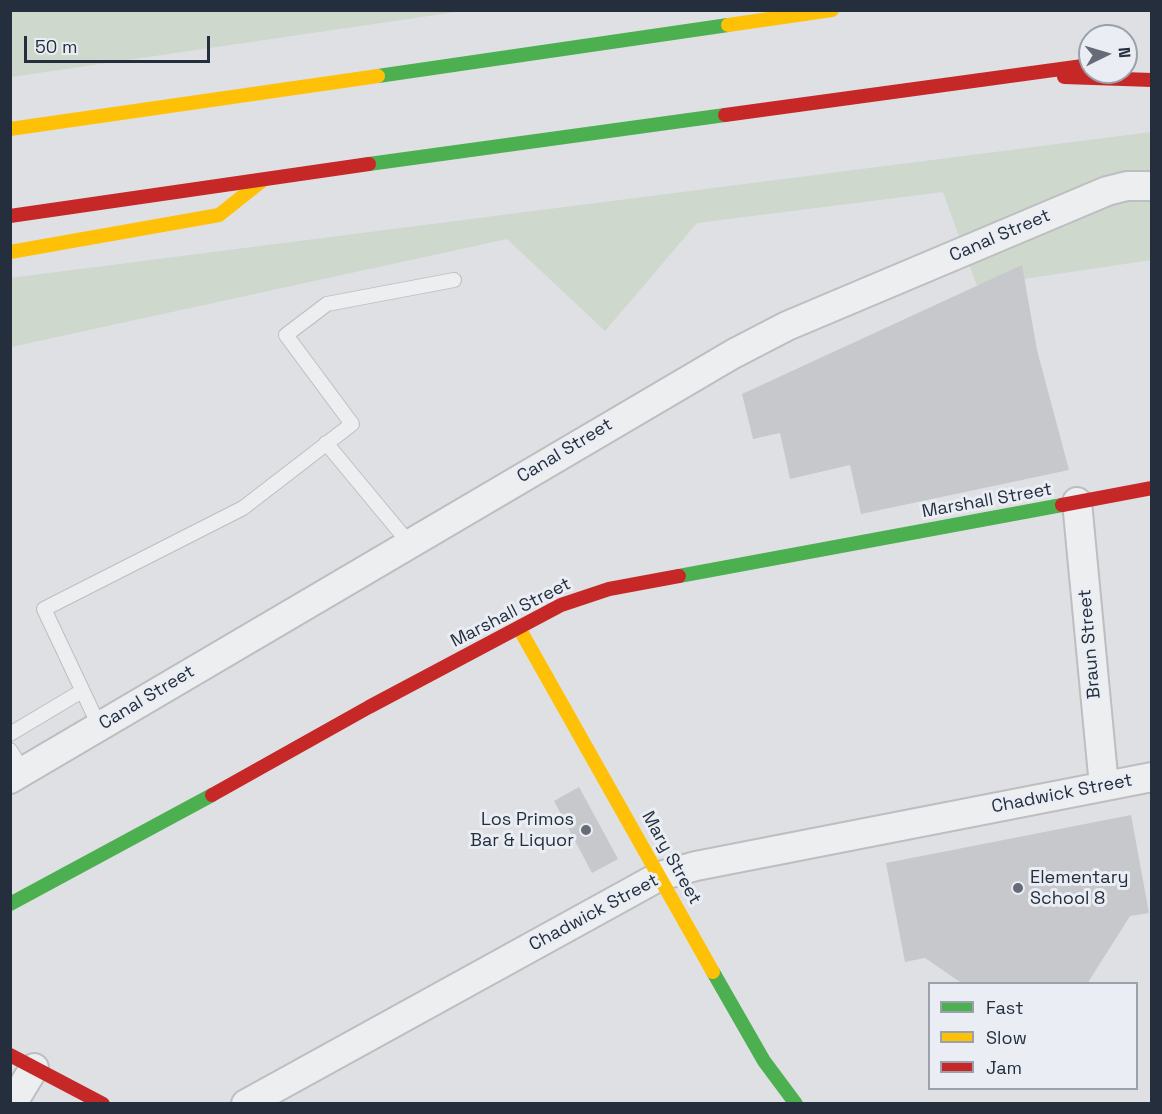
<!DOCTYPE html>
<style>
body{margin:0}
#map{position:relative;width:1162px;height:1114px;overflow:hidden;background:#dee0e3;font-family:"Space Grotesk",sans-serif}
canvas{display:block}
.frame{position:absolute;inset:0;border:12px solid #242e3d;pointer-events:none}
.legend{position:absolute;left:928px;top:982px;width:210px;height:108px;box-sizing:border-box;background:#eaeef4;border:2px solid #9ba1ab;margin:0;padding:8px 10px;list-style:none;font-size:18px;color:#242e3d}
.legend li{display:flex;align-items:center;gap:12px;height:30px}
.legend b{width:30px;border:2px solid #9ba1ab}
.north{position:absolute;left:1078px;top:24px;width:60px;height:60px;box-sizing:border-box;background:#eaeef4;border:2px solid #9ba1ab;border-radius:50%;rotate:85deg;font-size:16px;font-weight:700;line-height:24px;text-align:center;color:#242e3d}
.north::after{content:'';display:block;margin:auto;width:21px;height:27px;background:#656c77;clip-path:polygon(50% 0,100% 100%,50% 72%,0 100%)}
.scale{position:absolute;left:24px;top:36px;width:186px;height:27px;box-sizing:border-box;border:3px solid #242e3d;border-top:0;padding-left:8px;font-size:18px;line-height:21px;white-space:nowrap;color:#242e3d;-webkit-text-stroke:4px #eaeef4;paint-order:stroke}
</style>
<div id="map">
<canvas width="1162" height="1114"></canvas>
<div class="frame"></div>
<ul class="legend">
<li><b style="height:8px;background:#4caf50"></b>Fast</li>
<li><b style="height:8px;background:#ffc107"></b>Slow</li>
<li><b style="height:8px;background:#c62828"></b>Jam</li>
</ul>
<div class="north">N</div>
<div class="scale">50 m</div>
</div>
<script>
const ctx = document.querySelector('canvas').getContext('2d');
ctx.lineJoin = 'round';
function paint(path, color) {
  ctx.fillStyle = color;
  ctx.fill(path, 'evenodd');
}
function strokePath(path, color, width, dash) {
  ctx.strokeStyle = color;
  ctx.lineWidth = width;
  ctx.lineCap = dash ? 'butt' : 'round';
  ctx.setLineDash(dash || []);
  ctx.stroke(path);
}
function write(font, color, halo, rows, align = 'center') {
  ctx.font = font + ' "Space Grotesk",sans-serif';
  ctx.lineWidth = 6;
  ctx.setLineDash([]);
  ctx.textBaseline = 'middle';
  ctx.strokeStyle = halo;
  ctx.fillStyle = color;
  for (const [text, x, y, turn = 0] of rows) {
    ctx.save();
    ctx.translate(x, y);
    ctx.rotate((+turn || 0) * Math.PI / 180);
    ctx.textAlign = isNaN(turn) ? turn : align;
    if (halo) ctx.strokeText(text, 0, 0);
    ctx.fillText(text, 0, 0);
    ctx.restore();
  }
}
const green = new Path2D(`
 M11 10H463V11L11 77Z
 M1151 132V260L977 286 943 192 697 223 605 331 507 239 11 347 10 278Z`);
const building = new Path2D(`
 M1022 265 1037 350 1069 470 861 514 850 465 790 479 780 433 753 439 742 394Z
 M579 787 618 859 592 873 554 801Z
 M1131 815 1149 913 1130 916 1087 984H963L925 958 905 962 886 863Z`);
const lane = new Path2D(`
 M326 443 409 543
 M102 724 93 713 44 609 243 508 352 424 286 335 327 304 454 280
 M10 734 82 691
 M10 750 23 771`);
const street = new Path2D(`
 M1077 502 1104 786
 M10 779 733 354 787 326 1107 191 1127 186H1148
 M12 1104 34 1068
 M246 1104 660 876 696 866 1152 777`);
const fast = new Path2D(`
 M378 76 728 25
 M369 164 725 115
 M679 576 1062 505
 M10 904 212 795
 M713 972 764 1061 796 1104`);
const slow = new Path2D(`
 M728 25 832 10
 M10 129 378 76
 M10 252 219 215 263 180
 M519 628 713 972`);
const jam = new Path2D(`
 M1064 77 1152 80
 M725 115 1090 65
 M10 216 369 164
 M1062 505 1152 488
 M212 795 369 707 561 605 609 589 679 576
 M10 1055 103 1104`);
const markers = [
 [586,830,6,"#656c77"],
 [1018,888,6,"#656c77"]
];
const streetNames = [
 ["Canal Street",1000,236,-23],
 ["Canal Street",565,451,-31],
 ["Marshall Street",987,501,-10],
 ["Marshall Street",511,613,-27],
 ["Braun Street",1090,644,-95],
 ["Canal Street",147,698,-31],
 ["Chadwick Street",1062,794,-11],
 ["Mary Street",671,858,61],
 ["Chadwick Street",594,913,-28]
];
const poiNames = [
 ["Los Primos",574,820],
 ["Bar & Liquor",574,841],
 ["Elementary",1030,878,"left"],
 ["School 8",1030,899,"left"]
];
paint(green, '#ced8cd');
paint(building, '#c6c8cb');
strokePath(lane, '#bcbec1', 16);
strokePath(street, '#bcbec1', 32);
strokePath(lane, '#edeef0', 14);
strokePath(street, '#edeef0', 28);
strokePath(fast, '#4caf50', 14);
strokePath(slow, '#ffc107', 14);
strokePath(jam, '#c62828', 14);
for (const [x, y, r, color] of markers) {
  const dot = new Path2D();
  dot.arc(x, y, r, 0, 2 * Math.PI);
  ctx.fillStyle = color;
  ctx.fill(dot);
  strokePath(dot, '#eaeef4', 2);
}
write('18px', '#242e3d', '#eaeef4', streetNames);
write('18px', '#242e3d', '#eaeef4', poiNames, 'right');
</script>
